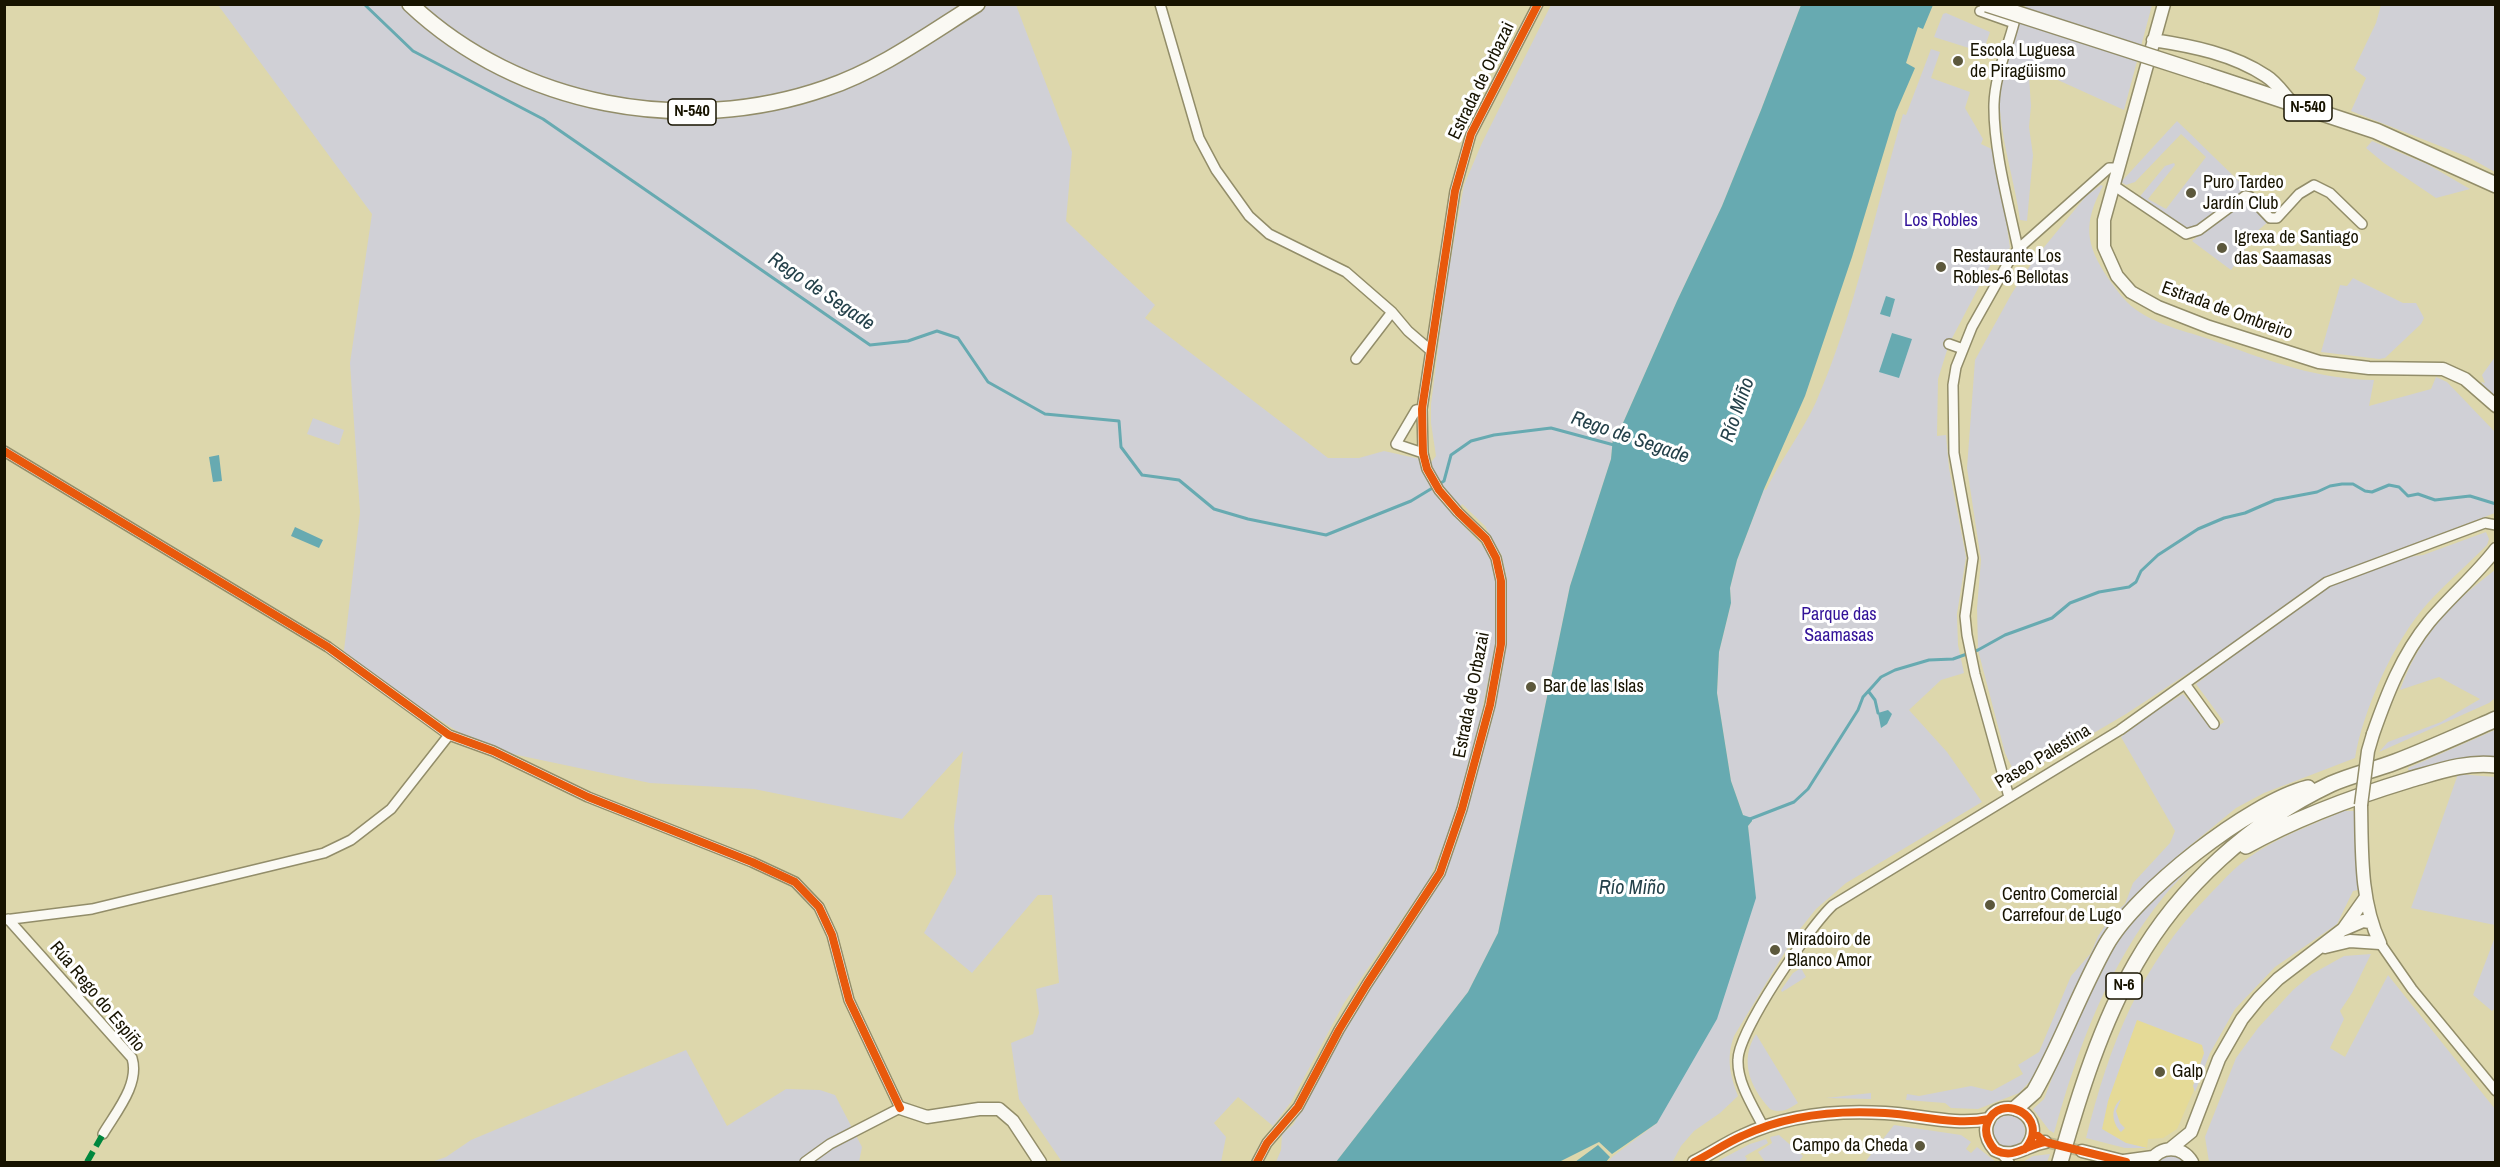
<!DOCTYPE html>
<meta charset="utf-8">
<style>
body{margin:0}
#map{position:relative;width:2500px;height:1167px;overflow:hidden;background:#ddd7ac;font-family:"Archivo Narrow",sans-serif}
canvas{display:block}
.frame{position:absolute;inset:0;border:6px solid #171300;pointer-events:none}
</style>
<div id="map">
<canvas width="2500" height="1167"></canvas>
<div class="frame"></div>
</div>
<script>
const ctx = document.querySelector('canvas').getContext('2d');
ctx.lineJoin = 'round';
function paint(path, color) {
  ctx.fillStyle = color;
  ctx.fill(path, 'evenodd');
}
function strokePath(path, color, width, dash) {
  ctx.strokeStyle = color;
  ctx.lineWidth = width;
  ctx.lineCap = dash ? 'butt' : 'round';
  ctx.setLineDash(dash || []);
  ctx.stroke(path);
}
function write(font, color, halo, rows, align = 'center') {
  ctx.font = font + ' "Archivo Narrow",sans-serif';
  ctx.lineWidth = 6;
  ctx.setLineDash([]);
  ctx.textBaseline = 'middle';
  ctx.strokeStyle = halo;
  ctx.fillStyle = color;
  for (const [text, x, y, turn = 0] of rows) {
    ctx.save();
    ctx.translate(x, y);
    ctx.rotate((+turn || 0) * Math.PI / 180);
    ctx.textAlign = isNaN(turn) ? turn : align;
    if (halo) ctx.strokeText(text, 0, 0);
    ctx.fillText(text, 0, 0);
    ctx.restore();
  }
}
const built = new Path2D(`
 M2137 1019 2198 1034 2210 1053 2177 1129 2163 1138 2148 1139 2147 1148 2126 1143 2102 1129 2108 1101Z`);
const green = new Path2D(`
 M218 5H1016L1072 152 1066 221 1155 305 1145 318 1328 458H1359L1384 451 1420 459 1424 471 1436 456 1431 423V404L1447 280 1464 185 1482 143 1551 5H1801L1761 110 1722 206 1677 301 1619 432 1613 437 1611 459 1570 586 1498 933 1468 992 1336 1162H1276L1281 1150 1282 1134 1293 1125 1363 998 1428 902 1446 870 1458 841 1502 673 1507 580 1502 556 1485 526 1462 504 1454 516 1485 548 1495 569 1496 600 1495 646 1480 721 1454 819 1430 878 1344 1003 1291 1102 1273 1126 1238 1097 1214 1123 1226 1137 1221 1162H1062L1019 1099 1011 1043 1033 1034 1039 1013 1036 989 1059 983 1052 895H1038L972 973 924 933 956 874 954 826 963 751 902 819 754 789 650 783 484 748 343 659 360 512 350 363 372 214Z
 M2026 5H2152L2124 110 2038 71 2029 77 2031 106 2029 127 2033 155 2027 221 2020 220C2015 184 2003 147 2000 111 1998 79 2014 34 2026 5Z
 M2381 5H2495V172L2468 157 2351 111 2366 78 2354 69 2376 23Z
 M1946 13 1990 32 1984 49 1973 45 1972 49 1934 37 1943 14Z
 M1931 49 1940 52 1931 78 1970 92 1965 108 1983 139 1981 144 1996 151 2010 248 1993 260 1949 344 1938 379 1937 436 1946 435 1949 468 1966 557 1957 614 1958 645 1964 673 1941 680 1909 710 1947 752 1982 802 1846 883 1816 909 1796 934 1734 1036C1726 1058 1730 1075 1738 1096L1720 1113 1694 1131 1681 1146 1673 1161 1669 1162H1608L1612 1157 1657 1123 1750 853 1748 826 1752 821 1743 815 1731 781 1717 693 1719 652 1731 603 1730 588 1737 560 1764 489 1766 490C1780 460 1802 433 1816 402 1856 311 1875 210 1903 114L1906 115Z
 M2177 121 2250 192 2204 224 2189 231 2137 200 2165 166 2174 163 2175 165 2148 199 2166 209 2206 157 2181 134 2135 182 2126 185 2121 182Z
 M2372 141 2427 164 2470 189 2436 198 2384 163 2366 148Z
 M2101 185 2103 186C2083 223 2085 244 2108 278 2116 289 2124 301 2135 309 2160 327 2191 332 2220 343 2272 362 2317 379 2374 380L2369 406 2431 389 2436 377 2447 382 2495 432V513L2325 577 2237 641 2126 714 2017 778 2005 753 1978 650 1977 608 1981 560 1967 468 1975 360 2012 293 2036 257 2086 196Z
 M2245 198 2269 221 2248 239 2244 252 2231 270 2192 241Z
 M2353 278 2403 303H2416L2424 318 2421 324 2385 358 2379 359 2321 352 2340 285 2347 286Z
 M2495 357 2496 398H2495L2481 382 2485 383 2482 375Z
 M313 418 344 430 339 445 307 434Z
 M2486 532 2489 539 2487 545C2467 565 2446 583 2427 604 2394 641 2363 710 2355 758L2264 793 2236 808 2181 853 2144 890 2036 1079 2033 1078 2019 1093 1978 1109 1951 1108 1945 1103 1906 1100 1907 1094 1919 1096 1971 1086 1992 1091 2023 1074 2018 1065 2039 1052 2071 976 2091 953 2098 936 2114 913 2125 904 2133 883 2170 843 2175 831 2121 737 2151 714 2183 694 2213 730 2224 722 2196 684 2301 605 2345 577 2393 559 2423 555Z
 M2495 570V698L2489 703 2379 752 2388 742 2441 722 2480 699 2439 677 2400 690C2419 637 2451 603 2495 570Z
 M2495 730V757L2460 760 2409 772 2408 768Z
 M2458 774 2495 777V925L2411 908Z
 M2344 811H2354L2358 890 2353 891 2337 924 2275 967 2235 1009 2210 1053 2195 1092 2193 1086 2204 1053 2202 1045 2137 1020 2108 1101 2102 1129 2126 1143 2147 1148H2125L2086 1138C2110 1043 2140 965 2210 894 2221 883 2231 871 2243 862 2272 839 2310 826 2344 811Z
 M2217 844C2199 860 2180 877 2165 895 2108 965 2078 1047 2054 1133L2049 1130 2033 1109 2044 1099 2078 1011 2103 963 2128 926 2164 887Z
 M2495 937V1008L2492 1011 2473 995Z
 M2371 954 2352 993 2340 1011 2344 1019 2330 1048 2345 1057 2388 975 2495 1109V1162H2209L2205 1137 2236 1058 2258 1028 2293 990 2312 974 2344 956Z
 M1801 968 1806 977 1782 992 1781 990 1793 973Z
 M1756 1034 1798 1103C1789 1109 1780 1114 1770 1109 1750 1087 1739 1061 1756 1034Z
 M686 1050 727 1126 786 1089 820 1090 835 1095 862 1147 859 1162H431L446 1157 471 1140Z
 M1871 1093V1099L1826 1098Z
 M2121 1099 2116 1111 2120 1123 2125 1128 2121 1132C2112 1123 2110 1108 2121 1099Z
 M1993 1131a16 16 0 1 1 32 0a16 16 0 1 1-32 0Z
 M1894 1125 1961 1135 1971 1142 1966 1149 1971 1153 1977 1147 1996 1162H1865Z
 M1779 1135 1803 1156 1799 1162H1765L1758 1152 1772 1143 1770 1137Z
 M1766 1139 1768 1143 1745 1156 1747 1159 1744 1162H1716L1750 1144Z
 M2050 1154 2047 1162H2023L2033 1156Z
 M2168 1155 2180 1157 2186 1162H2157Z`);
const water = new Path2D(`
 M1801 5H1933L1923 29 1918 27 1906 63 1915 68 1896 112 1852 257 1805 396 1764 489 1737 560 1730 588 1731 603 1719 652 1717 693 1731 781 1743 815 1752 818V821L1748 826 1756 898 1717 1019 1657 1123 1612 1154 1599 1142 1559 1162H1336L1468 992 1498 933 1570 586 1611 459 1613 437 1619 432 1677 301 1722 206 1761 110Z
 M1886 296 1895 299 1890 317 1880 314Z
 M1892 333 1912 339 1899 378 1879 372Z
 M219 455 222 481 213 482 209 457Z
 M295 527 323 540 319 548 291 536Z
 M1888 710 1892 714 1887 724 1881 728 1878 713Z
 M1598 1145 1610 1157 1606 1162H1575Z`);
const stream = new Path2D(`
 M364 4 413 51 543 119 870 345 908 341 937 331 958 338 988 382 1045 414 1119 421 1121 447 1142 475 1179 480 1214 509 1248 519 1326 535 1411 501 1444 481 1451 455 1471 441 1494 435 1551 428 1614 445
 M1869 692 1875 700 1878 713
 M1750 819 1794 802 1808 789 1858 710 1863 697 1873 686 1881 677 1895 670 1929 660 1953 659 1978 650 2005 635 2052 618 2070 603 2099 592 2129 587 2136 582 2141 571 2158 555 2198 529 2224 518 2245 513 2275 500 2317 492 2330 486 2342 484H2353L2365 491 2372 492 2389 485 2399 487 2408 496 2418 494 2435 500 2470 496 2496 504`);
const tertiaryTunnel = new Path2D(`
 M2049 1143 2082 1151`);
const minor = new Path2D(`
 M1160 4 1199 138 1216 170 1249 216 1269 234 1346 272 1392 312 1408 331 1430 350
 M1980 11 2014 23C2007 50 1995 75 1994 104 1993 148 2009 206 2018 249
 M2113 185 2186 234 2199 230 2245 196 2250 197 2270 218H2277L2299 194 2314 185 2330 193 2362 224
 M1949 344 1963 349
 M1356 359 1392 312
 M1422 409 1416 410 1396 444 1423 453
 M4 451 328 647 449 735 493 751 588 797 752 862 795 882 819 907 832 935 849 1000 900 1108 830 1144 805 1162
 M2185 684 2214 724
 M2009 797 1975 674 1967 635 1965 616 1973 558 1954 453 1953 385 1956 367 1972 327 2008 263 2018 249 2109 168H2117
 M8 919 132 1058C140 1084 116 1112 103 1134
 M4 920 92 909 324 853 351 840 391 809 449 735
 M2380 943 2412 989 2496 1091
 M1764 1128C1754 1108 1737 1083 1738 1060 1738 1031 1810 926 1833 905L2120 730 2327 582 2485 523 2496 525
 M2001 1153 2009 1162
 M1257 1162 1267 1143 1298 1107 1339 1030 1367 984 1440 873 1462 809 1490 705 1501 644V581L1496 558 1486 539 1458 512 1439 490 1427 469 1423 453 1422 409 1455 191 1471 134 1538 4`);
const tertiary = new Path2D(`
 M2164 4 2104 220V247L2117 276 2131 292 2158 307 2209 327 2319 362 2369 368 2443 369 2465 379 2496 406
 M2153 40C2192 46 2233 54 2266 76 2276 82 2284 94 2292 103
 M2373 734C2387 694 2402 655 2429 622 2450 597 2476 575 2496 549
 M2361 805C2362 851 2360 901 2380 943
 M2344 928 2366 897
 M2325 947 2350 941 2380 943
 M900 1108 927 1117 979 1109H999L1013 1121 1040 1162
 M2025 1149C2053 1116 1998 1090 1987 1124 1984 1134 1988 1142 1995 1150 2014 1160 2026 1145 2045 1142
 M2170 1149 2191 1132 2219 1059 2242 1019 2259 998 2278 979 2342 930 2363 921 2370 922
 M2082 1151 2126 1162
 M2124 1161 2153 1157
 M1694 1162C1710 1154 1726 1143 1742 1136 1786 1115 1837 1110 1885 1113 1920 1115 1955 1126 1989 1119
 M2150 1162C2160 1145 2182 1145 2192 1162`);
const trunk = new Path2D(`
 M410 4C519 107 686 137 826 88 880 70 929 34 977 4
 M2207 75 2376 131 2496 185
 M2246 846C2298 817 2353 797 2409 780 2437 772 2467 761 2496 765
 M2016 1108 2034 1092C2061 1045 2079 993 2106 945 2136 892 2249 803 2308 788
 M2060 1162C2079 1095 2101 1024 2136 963 2180 886 2251 822 2331 784 2351 775 2374 770 2395 762 2429 749 2462 734 2496 719`);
const tertiaryBridge = new Path2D(`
 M2361 805 2368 751 2373 734`);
const trunkBridge = new Path2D(`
 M1987 4 2207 75`);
const quiet = new Path2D(`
 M87 1162 103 1134`);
const cycleway = new Path2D(`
 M4 451 328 647 449 735 493 751 588 797 752 862 795 882 819 907 832 935 849 1000 900 1108
 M2038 1136 2045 1142 2126 1162
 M2025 1149C2053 1116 1998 1090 1987 1124 1984 1134 1988 1142 1995 1150 2014 1160 2026 1145 2045 1142
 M1257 1162 1267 1143 1298 1107 1339 1030 1367 984 1440 873 1462 809 1490 705 1501 644V581L1496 558 1486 539 1458 512 1439 490 1427 469 1423 453 1422 409 1455 191 1471 134 1538 4
 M1694 1162C1710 1154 1726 1143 1742 1136 1786 1115 1837 1110 1885 1113 1920 1115 1955 1126 1989 1119`);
const markers = [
 [1958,61,6,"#5c583c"],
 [2191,193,6,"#5c583c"],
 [2222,248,6,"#5c583c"],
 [1941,267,6,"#5c583c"],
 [1531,687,6,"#5c583c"],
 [1990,905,6,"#5c583c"],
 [1775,950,6,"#5c583c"],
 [2160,1072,6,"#5c583c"],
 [1920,1146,6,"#5c583c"]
];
const shields = [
 [2308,108,48],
 [692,112,48],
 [2124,986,36]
];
const shieldNames = [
 ["N-540",2308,108],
 ["N-540",692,112],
 ["N-6",2124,986]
];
const poiNames = [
 ["Escola Luguesa",1970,51],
 ["de Piragüismo",1970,72],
 ["Puro Tardeo",2203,183],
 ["Jardín Club",2203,204],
 ["Igrexa de Santiago",2234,238],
 ["das Saamasas",2234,259],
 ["Restaurante Los",1953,257],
 ["Robles-6 Bellotas",1953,278],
 ["Bar de las Islas",1543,687],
 ["Centro Comercial",2002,895],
 ["Carrefour de Lugo",2002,916],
 ["Miradoiro de",1787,940],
 ["Blanco Amor",1787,961],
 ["Galp",2172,1072],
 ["Campo da Cheda",1908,1146,"right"]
];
const streetNames = [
 ["Estrada de Orbazai",1482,81,-64],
 ["Estrada de Ombreiro",2227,311,20],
 ["Estrada de Orbazai",1472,695,-79],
 ["Paseo Palestina",2043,757,-31],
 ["Rúa Rego do Espiño",97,997,50]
];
const parkNames = [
 ["Los Robles",1941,221],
 ["Parque das",1839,615],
 ["Saamasas",1839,636]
];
const waterNames = [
 ["Rego de Segade",821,292,34],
 ["Río Miño",1738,410,-71],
 ["Rego de Segade",1630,438,19],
 ["Río Miño",1632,889]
];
paint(built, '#e5da97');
paint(green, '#d0d0d6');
paint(water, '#67aab1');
strokePath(stream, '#67aab1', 3);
strokePath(tertiaryTunnel, '#bfba92', 12, [12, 6]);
strokePath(minor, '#928d69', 12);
strokePath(tertiary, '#928d69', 15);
strokePath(trunk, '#928d69', 18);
strokePath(minor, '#faf9f3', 9);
strokePath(tertiary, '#faf9f3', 12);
strokePath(trunk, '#faf9f3', 15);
strokePath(tertiaryBridge, '#928d69', 15, []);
strokePath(trunkBridge, '#928d69', 18, []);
strokePath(tertiaryBridge, '#faf9f3', 12);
strokePath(trunkBridge, '#faf9f3', 15);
strokePath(quiet, '#00873e', 6, [12, 6]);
strokePath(cycleway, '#e8590c', 8);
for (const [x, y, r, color] of markers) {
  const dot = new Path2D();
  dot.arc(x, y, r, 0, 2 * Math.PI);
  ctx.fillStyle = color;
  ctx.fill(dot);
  strokePath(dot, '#fff', 2);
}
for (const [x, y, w] of shields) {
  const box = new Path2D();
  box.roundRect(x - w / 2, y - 13, w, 26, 4.5);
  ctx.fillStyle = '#fff';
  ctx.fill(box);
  strokePath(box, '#171300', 1.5);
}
write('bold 16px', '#171300', null, shieldNames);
write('18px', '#171300', '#fff', poiNames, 'left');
write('18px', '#171300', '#fff', streetNames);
write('18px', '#331399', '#fff', parkNames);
write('italic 20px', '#24414a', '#fff', waterNames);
</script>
